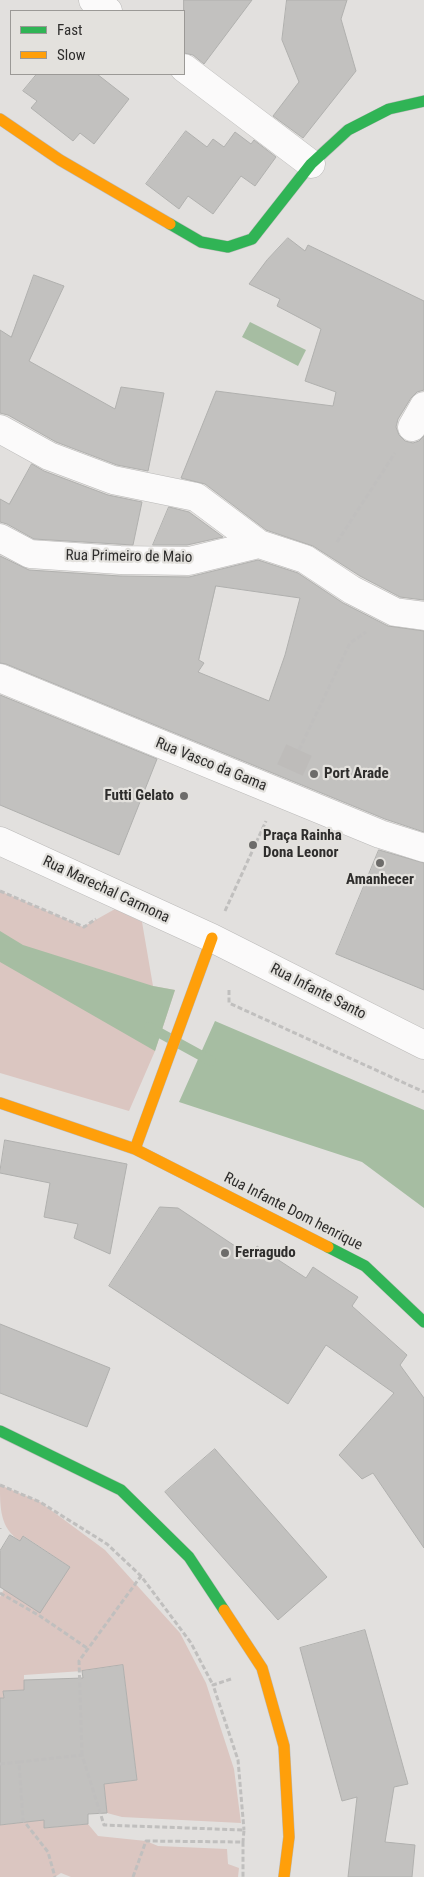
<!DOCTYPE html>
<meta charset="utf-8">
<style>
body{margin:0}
#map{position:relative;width:424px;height:1877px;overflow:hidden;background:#e2e0de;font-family:"Roboto Condensed",sans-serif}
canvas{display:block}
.legend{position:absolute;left:10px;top:10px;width:175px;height:65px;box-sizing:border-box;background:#e3e1dd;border:1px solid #9b9996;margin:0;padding:6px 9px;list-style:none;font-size:15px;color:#2e2d2c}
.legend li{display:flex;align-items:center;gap:10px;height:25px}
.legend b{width:25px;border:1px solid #9b9996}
</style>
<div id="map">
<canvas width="424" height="1877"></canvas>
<ul class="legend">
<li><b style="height:6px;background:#30b455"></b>Fast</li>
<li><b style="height:6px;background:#ff9f0a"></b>Slow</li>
</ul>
</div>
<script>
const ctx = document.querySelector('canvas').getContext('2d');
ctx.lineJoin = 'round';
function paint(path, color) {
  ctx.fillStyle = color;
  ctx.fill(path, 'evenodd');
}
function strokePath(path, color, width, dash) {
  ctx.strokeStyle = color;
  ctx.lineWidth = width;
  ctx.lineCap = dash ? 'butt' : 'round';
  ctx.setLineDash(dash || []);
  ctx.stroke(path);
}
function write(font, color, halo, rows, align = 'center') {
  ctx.font = font + ' "Roboto Condensed",sans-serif';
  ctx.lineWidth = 4.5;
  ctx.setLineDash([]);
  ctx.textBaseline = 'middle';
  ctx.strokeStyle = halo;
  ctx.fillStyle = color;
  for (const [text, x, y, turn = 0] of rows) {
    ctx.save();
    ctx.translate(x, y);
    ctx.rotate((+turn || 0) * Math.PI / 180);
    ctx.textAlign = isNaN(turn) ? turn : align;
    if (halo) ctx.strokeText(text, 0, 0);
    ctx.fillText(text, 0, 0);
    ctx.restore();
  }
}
const green = new Path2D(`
 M0 891 83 927 115 909 142 922 153 986 175 990 155 1051 129 1111 0 1073Z
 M0 1485 40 1502 105 1550 180 1633 206 1683 234 1769 241 1823 122 1817 107 1813 104 1784 137 1780 123 1665 82 1671 24 1675V1690L3 1691 4 1698H0V1597L4 1589 70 1567 24 1536 20 1541C0 1528 0 1508 0 1485Z
 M43 1815 45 1828 88 1824 98 1836 146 1841 158 1846 227 1849 228 1864 239 1868 238 1877H71L61 1873 55 1877H0V1825L18 1823 27 1817Z`);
const water = new Path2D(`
 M250 322 306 350 298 366 242 337Z
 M0 931 23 945 153 986 175 990 155 1051 0 962Z
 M215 1021 424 1110V1208L362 1162 179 1102Z`);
const stream = new Path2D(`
 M149 1027 211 1061`);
const building = new Path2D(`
 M184 0H252L204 64 193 55 184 53Z
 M287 0H347L341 19 356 71 303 138 273 116 299 82 282 40Z
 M37 74H97L129 99 94 144 80 133 73 141 31 108 37 101 23 91Z
 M186 131 207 147 213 139 224 147 235 132 251 144 254 140 276 157 255 186 241 176 213 214 188 196 179 209 146 184Z
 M288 238 305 251 308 245 424 301V390L417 392 411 398 398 419 396 427 399 435 405 441 413 443 419 441 424 436V600L400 597 360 576 313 546 266 530 205 484 181 478 216 391 333 406 336 392 305 381 321 329 277 306 280 299 249 284 267 260Z
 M34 275 64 286 29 361 115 409 121 387 164 393 148 471 117 465 56 442 8 415 0 413V330L11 337Z
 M32 464 44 471 108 495 142 502 133 545 34 539 7 524 0 522V499L9 504Z
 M169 507 189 512 223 537 187 545H153Z
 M0 556 29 570 120 576 189 577 258 560 298 573 343 603 388 626 424 631V832L385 819 6 664 0 663ZM216 586 300 598 285 655 269 701 198 672 204 663 199 660Z
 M0 695 157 759 119 855 0 805Z
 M379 850 424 863V990L336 954Z
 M5 1140 127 1164 110 1254 74 1238 78 1224 44 1217 50 1183 0 1173Z
 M160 1207 178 1208 250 1256 257 1246 306 1278 313 1267 358 1297 352 1306 407 1355 400 1365 424 1398V1548L373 1473 362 1479 339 1455 394 1393 326 1345 288 1404 109 1286Z
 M0 1324 110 1368 87 1427 0 1393Z
 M215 1449 327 1577 278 1620 165 1492Z
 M10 1535 20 1541 23 1536 70 1567 40 1613 0 1587V1551Z
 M365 1630 408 1784 394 1787 385 1842 415 1845 412 1877H348L357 1797 342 1801 300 1648Z
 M123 1665 137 1780 104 1784 107 1813 88 1814V1824L44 1828V1820L0 1825V1698H4L3 1691 24 1690V1680L83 1678 82 1671Z`);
const streetTunnel = new Path2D(`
 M290 770 299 750`);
const path = new Path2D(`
 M337 542 395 453
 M299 750 350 643 366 632
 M0 891 84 927 96 919
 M225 911 266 821
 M229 990V1003L424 1092
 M0 1485 40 1502 107 1544 141 1576
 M0 1528V1529
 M0 1593 40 1616 87 1648
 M231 1679 213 1685 238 1760 244 1830
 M82 1755 79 1661 141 1576 191 1643 213 1685
 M19 1762 82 1755 104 1825 244 1830 243 1842
 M0 1764 19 1762 23 1820 48 1852 55 1877
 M133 1877 146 1841 243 1842V1877`);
const street = new Path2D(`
 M93 0 108 11
 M184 68 311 164
 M412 427 424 406
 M0 429 49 456 113 480 196 497 259 544
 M0 538 30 554 120 560 189 561 259 544 305 559 352 590 395 612 424 616
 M0 678 380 834 424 848
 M0 841 212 938 424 1045`);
const fast = new Path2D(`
 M170 224 201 242 228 247 252 239 311 164 348 130 389 109 424 101
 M328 1247 365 1266 424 1322
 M0 1431 121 1490 189 1557 224 1610`);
const slow = new Path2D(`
 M0 119 60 160 170 224
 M0 1103 135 1149 328 1247
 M135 1149 212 938
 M224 1610 262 1668 284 1746 289 1837 284 1877`);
const markers = [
 [314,774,5,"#6d6c6a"],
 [184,796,5,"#6d6c6a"],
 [253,845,5,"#6d6c6a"],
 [380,863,5,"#6d6c6a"],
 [225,1253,5,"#6d6c6a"]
];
const streetNames = [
 ["Rua Primeiro de Maio",129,557,1],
 ["Rua Vasco da Gama",211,765,22],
 ["Rua Marechal Carmona",106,890,25],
 ["Rua Infante Santo",318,992,27],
 ["Rua Infante Dom henrique",293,1212,27]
];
const poiNames = [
 ["Port Arade",324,774],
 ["Futti Gelato",174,796,"right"],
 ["Praça Rainha",263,836],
 ["Dona Leonor",263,853],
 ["Amanhecer",380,880,"center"],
 ["Ferragudo",235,1253]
];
paint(green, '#dbc6c1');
paint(water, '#a6bda2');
strokePath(stream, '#a6bda2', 10);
paint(building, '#c2c1bf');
strokePath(building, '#b0b0ae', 1);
strokePath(streetTunnel, '#bebcba', 28, [28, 14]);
strokePath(street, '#bab9b8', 29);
strokePath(fast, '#bab9b8', 12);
strokePath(slow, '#bab9b8', 12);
strokePath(path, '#c0bfbe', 3, [5, 2.5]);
strokePath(street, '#fbfafa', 28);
strokePath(fast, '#30b455', 11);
strokePath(slow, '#ff9f0a', 11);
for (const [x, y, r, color] of markers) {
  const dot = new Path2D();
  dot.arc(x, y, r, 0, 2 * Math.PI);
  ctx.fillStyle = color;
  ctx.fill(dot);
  strokePath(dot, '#e3e1dd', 2);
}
write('15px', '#2e2d2c', '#e3e1dd', streetNames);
write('bold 15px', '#2e2d2c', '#e3e1dd', poiNames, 'left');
</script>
